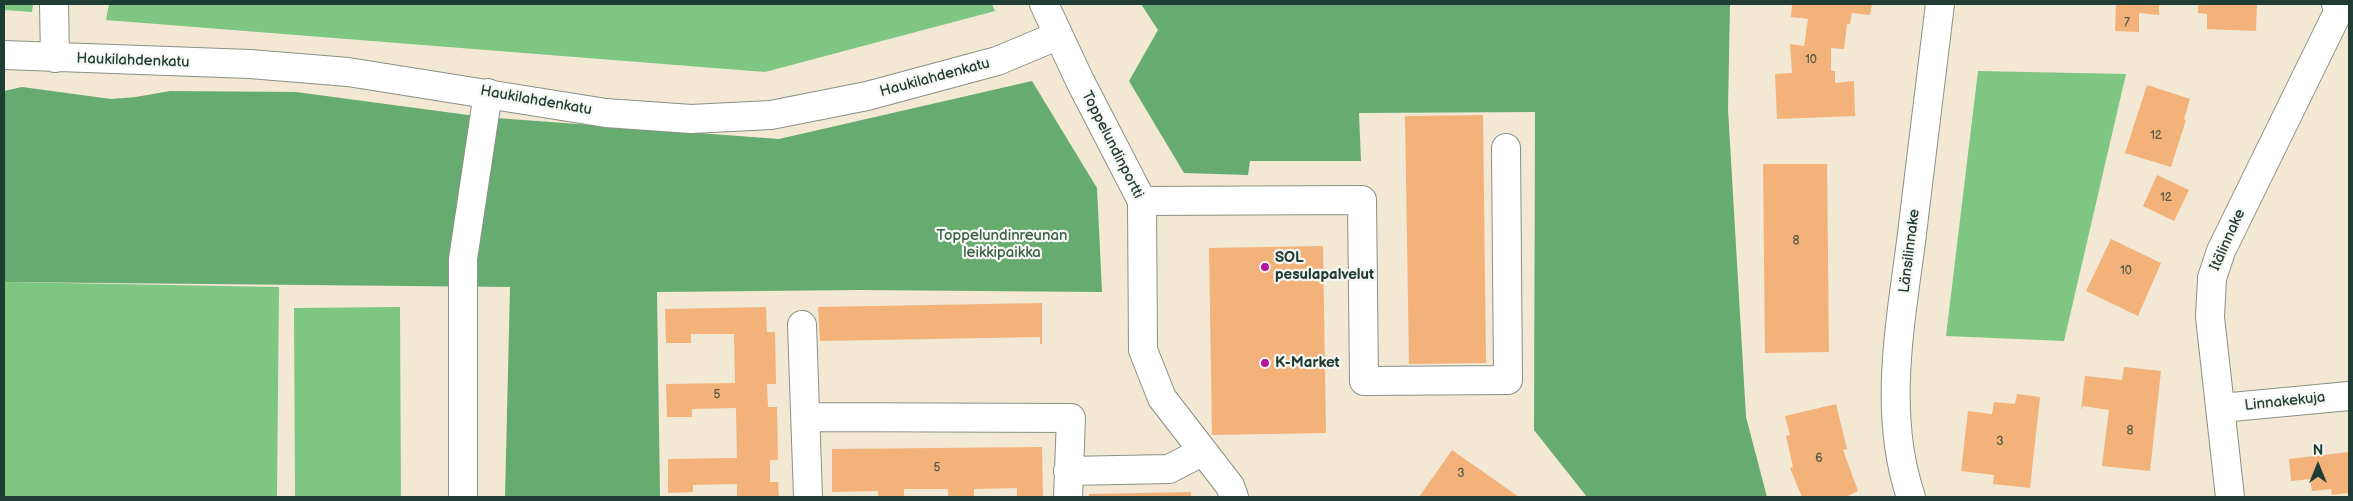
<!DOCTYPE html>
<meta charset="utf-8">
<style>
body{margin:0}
#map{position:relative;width:2353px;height:501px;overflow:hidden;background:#f2e8d4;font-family:"Balsamiq Sans",sans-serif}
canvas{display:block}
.frame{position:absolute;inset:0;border:5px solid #1f3d34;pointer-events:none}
.north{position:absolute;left:2293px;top:441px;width:50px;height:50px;-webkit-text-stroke:4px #f6f6f2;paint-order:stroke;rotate:0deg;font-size:14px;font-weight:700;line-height:20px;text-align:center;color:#1f3d34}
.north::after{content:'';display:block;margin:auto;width:18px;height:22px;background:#1f3d34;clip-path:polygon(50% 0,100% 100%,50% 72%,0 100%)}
</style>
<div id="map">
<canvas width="2353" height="501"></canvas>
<div class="frame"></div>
<div class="north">N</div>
</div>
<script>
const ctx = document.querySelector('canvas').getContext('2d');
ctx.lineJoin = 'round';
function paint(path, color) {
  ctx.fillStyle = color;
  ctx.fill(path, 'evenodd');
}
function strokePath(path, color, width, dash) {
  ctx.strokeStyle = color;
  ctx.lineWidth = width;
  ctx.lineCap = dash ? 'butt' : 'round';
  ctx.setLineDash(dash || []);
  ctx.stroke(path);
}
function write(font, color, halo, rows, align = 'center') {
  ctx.font = font + ' "Balsamiq Sans",sans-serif';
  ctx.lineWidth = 4.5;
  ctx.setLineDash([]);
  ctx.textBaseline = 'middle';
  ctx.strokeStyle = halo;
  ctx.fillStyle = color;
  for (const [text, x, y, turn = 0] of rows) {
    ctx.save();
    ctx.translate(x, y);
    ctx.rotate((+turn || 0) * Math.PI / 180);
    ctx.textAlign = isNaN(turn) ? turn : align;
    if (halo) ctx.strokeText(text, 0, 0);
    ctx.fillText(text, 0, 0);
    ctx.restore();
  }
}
const green = new Path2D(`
 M4 4H33L32 12 4 10Z
 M109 4H992L995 11 765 72 106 20Z
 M1978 71 2126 74 2064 341 1946 336Z
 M4 282 279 287 277 497H4Z
 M400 307 401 497H295L294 308Z`);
const forest = new Path2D(`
 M1141 4H1730L1728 109 1746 417 1767 497H1587L1534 430 1535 112 1359 113 1361 161H1250L1248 175 1184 173 1129 81 1158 30Z
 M1032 81 1097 188 1102 292 860 290 657 292 660 497H505L510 287 4 282V91L22 87 111 99 136 97 170 91 296 92 483 117 779 139Z`);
const building = new Path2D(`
 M1792 4H1872L1870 15 1852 13 1850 24H1847L1844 49 1831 48V71H1835V83L1854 81 1855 116 1777 119 1775 74 1792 73 1790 44 1804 46 1808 19 1791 17Z
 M2116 4H2159V15L2139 13V32L2115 31Z
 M2198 4H2257L2256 31 2207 29V14L2198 13Z
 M2147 85 2190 99 2184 119 2186 120 2171 167 2125 153Z
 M1483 115 1486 363 1409 364 1405 116Z
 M1763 164H1827L1829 352 1765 353Z
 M2157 175 2189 190 2174 221 2143 206Z
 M2111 239 2161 263 2138 316 2086 291Z
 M1323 246 1326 433 1212 435 1209 248Z
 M1042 303V344H1040V337L820 341 818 307Z
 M766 307 767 332H775L776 384H767L768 407H777L778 460H770V482H778L779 497H737V484L693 485V492L668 493V459L737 458 736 408 692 409V417H667L666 384 735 383 734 334H691V343H666L665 309Z
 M2124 367 2161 371 2150 471 2102 466 2109 410 2083 406 2081 410 2085 376 2122 380Z
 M2017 394 2040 397 2030 488 1993 484 1994 475 1961 471 1968 411 1992 414 1994 402 2015 404Z
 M1836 404 1847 449 1843 450 1858 491 1846 497H1802L1790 468 1793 467 1786 436 1790 435 1785 416Z
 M1042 447 1043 497H1017V488L974 489V497H948V489H904V497H878V491L832 492V449Z
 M1452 450 1519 497H1419Z
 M2349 452V493L2332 495 2331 489 2312 491 2310 479 2291 481 2289 459Z
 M1191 492V497H1089V494Z`);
const minor = new Path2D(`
 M54 4 55 58
 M1044 4 1080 81 1142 201 1143 350 1162 398 1230 486 1234 497
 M4 55 250 64 348 72 606 113 691 119 771 115 867 96 997 61 1057 36
 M1142 201 1362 200 1364 381 1508 380 1506 148
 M802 325 808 497
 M2221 408 2349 396
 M806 417 1071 418 1068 497
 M1068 471 1169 469 1202 452
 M463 497V259L488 93
 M1911 497C1882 412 1901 321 1912 234 1921 157 1931 80 1940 4
 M2230 497 2210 317 2212 278 2221 251 2338 12 2336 4`);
const markers = [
 [1265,267,5,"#b5179e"],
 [1265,363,5,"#b5179e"]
];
const numberNames = [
 ["7",2127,23],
 ["10",1811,60],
 ["12",2156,136],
 ["12",2166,198],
 ["8",1796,241],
 ["10",2126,271],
 ["5",717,395],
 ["8",2130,431],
 ["3",2000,442],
 ["6",1819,459],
 ["5",937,468],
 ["3",1461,474]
];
const streetNames = [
 ["Haukilahdenkatu",133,61,2],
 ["Haukilahdenkatu",935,78,-15],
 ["Haukilahdenkatu",536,101,10],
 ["Toppelundinportti",1112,145,63],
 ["Itälinnake",2228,240,-66],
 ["Länsilinnake",1910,251,-83],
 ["Linnakekuja",2285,402,-6]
];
const parkNames = [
 ["Toppelundinreunan",1002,236],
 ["leikkipaikka",1002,253]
];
const poiNames = [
 ["SOL",1275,258],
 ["pesulapalvelut",1275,275],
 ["K-Market",1275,363]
];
paint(green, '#7ec682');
paint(forest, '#66ab70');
paint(building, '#f2b27a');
strokePath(minor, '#889284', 30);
strokePath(minor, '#fff', 28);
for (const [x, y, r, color] of markers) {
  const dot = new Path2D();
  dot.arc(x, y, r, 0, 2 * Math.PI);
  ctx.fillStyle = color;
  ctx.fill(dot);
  strokePath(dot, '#f6f6f2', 2);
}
write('12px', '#545a46', null, numberNames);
write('15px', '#1f3d34', '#f6f6f2', streetNames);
write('15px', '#375f48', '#f6f6f2', parkNames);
write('bold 15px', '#1f3d34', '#f6f6f2', poiNames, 'left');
</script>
